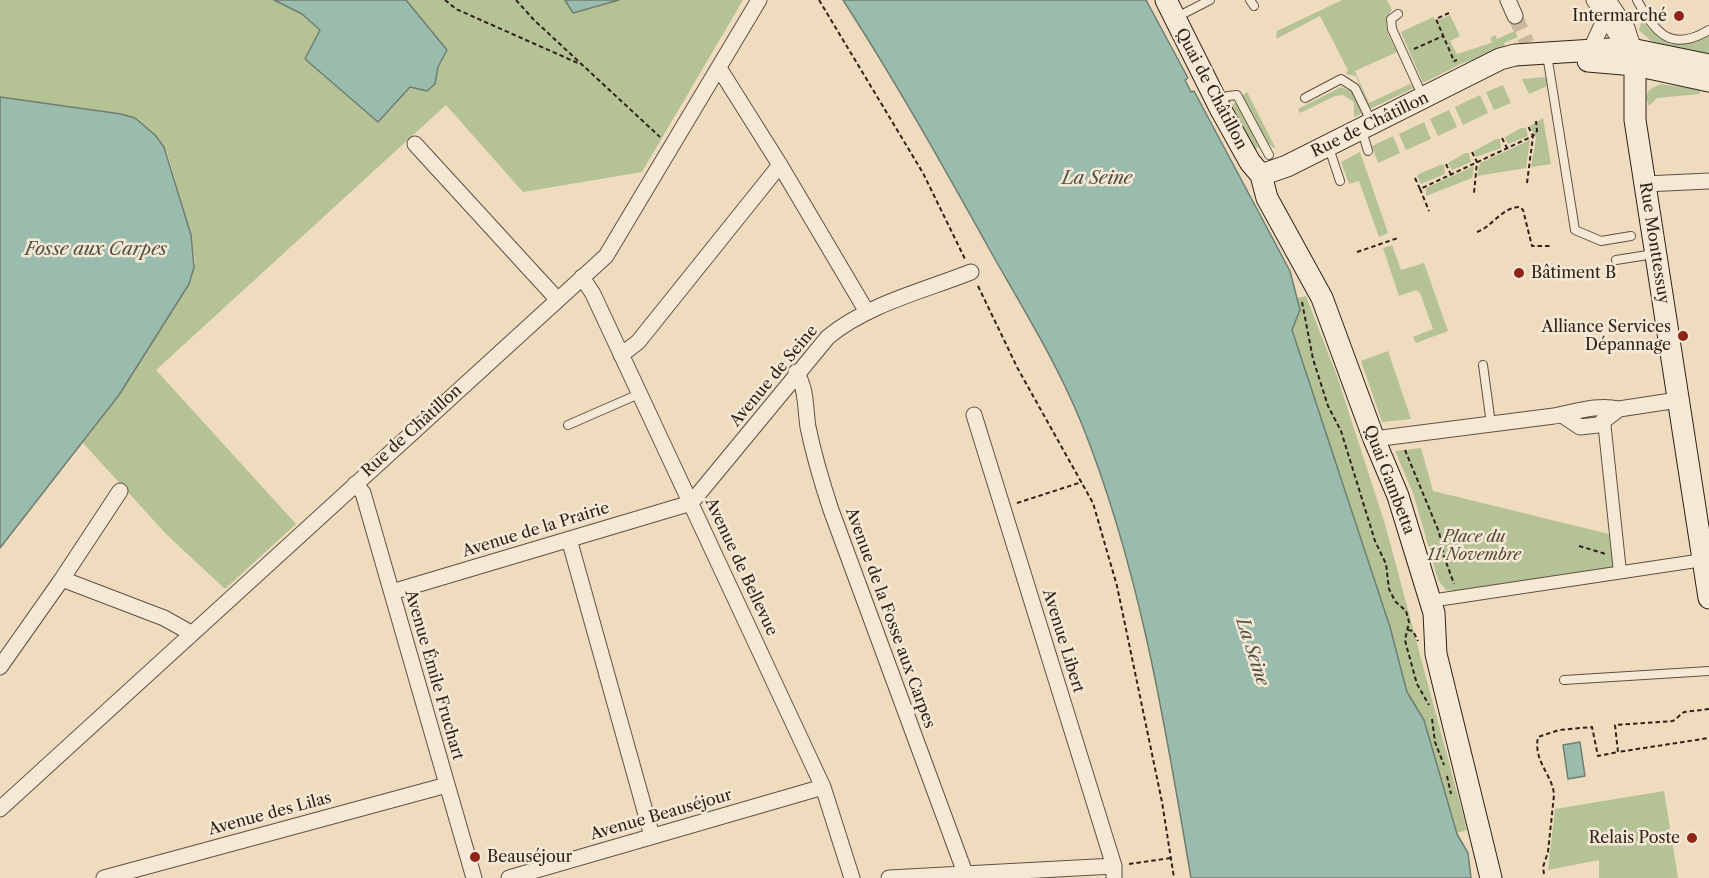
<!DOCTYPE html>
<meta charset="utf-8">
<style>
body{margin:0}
canvas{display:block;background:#efdcbf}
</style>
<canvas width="1709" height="878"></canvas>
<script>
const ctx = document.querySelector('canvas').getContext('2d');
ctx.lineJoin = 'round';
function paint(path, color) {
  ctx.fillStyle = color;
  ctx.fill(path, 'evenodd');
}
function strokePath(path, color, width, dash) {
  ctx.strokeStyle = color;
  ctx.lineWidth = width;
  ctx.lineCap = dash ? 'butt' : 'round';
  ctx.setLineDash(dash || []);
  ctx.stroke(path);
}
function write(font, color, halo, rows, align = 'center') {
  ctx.font = font + ' "Libre Caslon Text",serif';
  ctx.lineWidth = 5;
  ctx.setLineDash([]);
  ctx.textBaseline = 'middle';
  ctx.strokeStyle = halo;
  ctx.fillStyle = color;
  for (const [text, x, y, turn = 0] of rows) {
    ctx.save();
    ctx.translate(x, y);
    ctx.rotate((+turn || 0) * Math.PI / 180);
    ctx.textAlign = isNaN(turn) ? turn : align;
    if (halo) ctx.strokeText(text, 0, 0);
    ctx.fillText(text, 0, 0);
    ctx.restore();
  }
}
const green = new Path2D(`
 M0 0H274L302 14 320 30 410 87 427 91 447 50 406 0H565L573 13 619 0H743L642 172 523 192 446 105 156 370 296 524 225 589 167 535 83 443 119 395 189 284 195 262 191 235 167 152 155 135 131 117 0 97Z
 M1342 0H1387L1392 10C1379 23 1391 39 1397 52L1355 71 1369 103 1410 84 1414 88 1370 109 1356 76 1346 74 1348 70 1320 16 1276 39 1277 31Z
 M1450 15 1460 36 1450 41 1457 54 1488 44 1492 42 1490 38 1495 35 1497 39 1515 31 1518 37 1504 43 1506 49 1463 63 1423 83 1396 21 1401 32 1433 17 1436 21Z
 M1642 19C1656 45 1684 50 1709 36V58L1651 41 1639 30Z
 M1546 77 1547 86 1529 94 1522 79Z
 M1660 84 1701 90 1699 94 1657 98 1649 106 1646 98 1649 90Z
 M1503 85 1511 103 1494 110 1486 92Z
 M1341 87 1354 93 1363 113 1354 117V102L1343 95 1335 96 1300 113 1298 109Z
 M1247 92 1276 149 1266 142 1241 97Z
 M1480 95 1488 113 1463 125 1455 107Z
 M1236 103 1260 146 1255 149 1231 104Z
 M1449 110 1457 127 1438 136 1430 119Z
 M1543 118 1551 164 1531 167 1536 138 1530 126Z
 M1424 122 1431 139 1406 150 1399 134Z
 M1521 128H1526L1528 136 1508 144 1505 137Z
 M1393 136 1400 153 1378 163 1372 146Z
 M1496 139H1500L1501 148 1476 157 1474 151Z
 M1530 140 1526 168 1477 176 1480 163Z
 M1360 152 1388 233 1379 237 1359 181 1349 184 1341 162Z
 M1465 153H1469L1471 162 1452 170 1448 163Z
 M1440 165H1444L1445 174 1421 184 1417 176 1419 174Z
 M1474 166 1472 178 1426 196V188Z
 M1392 245 1401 270 1424 263 1448 331 1416 343 1413 337 1433 329 1420 293 1416 290 1399 296 1383 248Z
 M1306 296 1337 376 1385 524 1467 830 1457 833 1424 720 1407 692 1367 555 1292 330 1300 310 1297 298Z
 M1388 351 1411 419 1382 422 1361 361Z
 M1421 448 1433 491 1609 534 1613 568 1463 591 1446 590 1438 580 1413 493 1395 451Z
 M1664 791 1678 878H1599V860L1548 870 1555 809Z`);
const water = new Path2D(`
 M274 0H406L447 50 438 67 435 84 427 91 410 87 378 122 305 59 320 30 302 14Z
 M565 0H619L573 13Z
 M843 0H1146L1188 78 1185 80 1191 92 1194 91 1290 271 1300 310 1292 330 1390 627 1407 692 1424 720 1457 834 1468 853 1471 878H1191C1165 724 1140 568 1081 422 1058 366 1026 313 996 261 947 173 898 85 843 0Z
 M0 97 121 114 135 118 155 135 164 147 191 235 194 267 189 284 119 395 0 548Z
 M1580 742 1585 776 1568 779 1563 745Z`);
const minorTunnel = new Path2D(`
 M1515 16 1527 43`);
const path = new Path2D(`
 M445 0 456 9 580 64
 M516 0 534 20 660 137
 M819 0 923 173 965 259
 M1449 13 1436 19 1454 61 1457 60
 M1414 49 1443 36
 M1502 138 1507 148
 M1472 152 1477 162 1474 193
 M1446 164 1451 175
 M1415 178 1420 189 1533 136 1528 126
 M1527 183 1533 136 1537 131 1536 121
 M1420 189 1429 211
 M1477 232C1492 227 1502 207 1520 207L1523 210 1532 246H1552
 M1357 252 1398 238
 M978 286 1018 369 1093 503 1117 586 1162 802 1174 878
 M1302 302 1313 359 1328 406 1341 431 1375 541 1386 564 1389 589 1395 601 1406 611 1409 622 1405 640 1407 648 1417 684 1429 705
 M1405 450 1439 532 1444 556 1454 584
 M1017 503 1082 482
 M1579 546 1606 554
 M1408 630 1413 631 1418 641
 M1709 709 1684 712 1673 721 1615 725 1618 752 1709 738
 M1432 719 1435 742 1444 765
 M1447 776 1451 794
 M1129 864 1171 858
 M1544 874 1543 867 1548 852 1554 795C1553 775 1533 762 1538 737L1559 730 1592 727 1598 756 1618 752`);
const service = new Path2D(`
 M1250 0 1254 6
 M1637 0C1655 33 1671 53 1709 30
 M1398 14 1391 19 1392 29 1423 97
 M1177 17 1210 0
 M1548 61 1575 230 1601 241 1631 236
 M1305 98 1341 79 1355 88 1371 121
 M1218 102 1228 96 1237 95 1269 155
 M1362 131 1368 151
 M1329 148 1340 181
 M1616 260 1654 254
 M1483 365 1491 424
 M568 425 639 394
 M1564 680 1709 671`);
const pedestrian = new Path2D(`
 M1604 421 1620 572
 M1430 601 1703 560`);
const minor = new Path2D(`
 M1508 0 1515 16
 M1594 0 1629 54
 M1608 0 1627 28 1635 53
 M1591 49 1605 18
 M719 68 780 165 867 312
 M415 144 557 299
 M1645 184 1709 181
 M582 277 593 294 823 787 852 878
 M621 355 638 342 780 165
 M796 372C807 389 805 408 808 427 814 456 822 483 831 510L965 873
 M1619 409 1678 400
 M974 415 1114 866V878
 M1374 439 1554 416C1576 412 1596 404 1619 409L1598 425 1580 427 1562 415
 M355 484 363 493 474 878
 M569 539 652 836
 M62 579 120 491
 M392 592 691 503 828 337C868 304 923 291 971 272
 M0 667 62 579 164 618 191 633
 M0 809 606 256 759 0
 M104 878 447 785
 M509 878 823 787
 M889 878 1114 866`);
const secondary = new Path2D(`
 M1166 0 1221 110 1250 162 1261 175
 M1588 61 1635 65 1709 81
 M1635 65V120L1709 598
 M1261 175 1267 198 1322 298 1374 439 1398 496 1434 613 1436 654 1491 878
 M1261 175 1287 166 1500 59 1515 55 1626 48 1709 65`);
const markers = [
 [1679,16,6,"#8f2418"],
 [1519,273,6,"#8f2418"],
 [1683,336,6,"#8f2418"],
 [1692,838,6,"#8f2418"],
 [475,857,6,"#8f2418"]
];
const poiNames = [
 ["Intermarché",1667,16],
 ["Bâtiment B",1531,273,"left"],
 ["Alliance Services",1671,327],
 ["Dépannage",1671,345],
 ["Relais Poste",1680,838],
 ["Beauséjour",487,857,"left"]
];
const streetNames = [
 ["Quai de Châtillon",1211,89,62],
 ["Rue de Châtillon",1370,125,-26],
 ["Rue Monttessuy",1654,243,81],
 ["Avenue de Seine",774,376,-50],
 ["Rue de Châtillon",412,431,-42],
 ["Quai Gambetta",1389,480,69],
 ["Avenue de la Prairie",536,530,-17],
 ["Avenue de Bellevue",741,567,65],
 ["Avenue de la Fosse aux Carpes",890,618,70],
 ["Avenue Libert",1063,641,73],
 ["Avenue Émile Fruchart",434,675,74],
 ["Avenue des Lilas",270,814,-15],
 ["Avenue Beauséjour",661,815,-16]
];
const parkNames = [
 ["Place du",1474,537],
 ["11 Novembre",1474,555]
];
const waterNames = [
 ["La Seine",1097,179],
 ["Fosse aux Carpes",96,250],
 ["La Seine",1252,652,72]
];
paint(green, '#b4c296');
paint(water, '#9abcad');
strokePath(water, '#707e72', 1.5);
strokePath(minorTunnel, '#c9b79e', 15, [15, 8]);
strokePath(service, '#605042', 10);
strokePath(pedestrian, '#605042', 14);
strokePath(minor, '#605042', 17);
strokePath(secondary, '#302219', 23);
strokePath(path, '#302219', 2, [4.5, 3]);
strokePath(service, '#f5e8d5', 8);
strokePath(pedestrian, '#f5e8d5', 12);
strokePath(minor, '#f5e8d5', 15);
strokePath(secondary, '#f5e8d5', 21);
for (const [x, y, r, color] of markers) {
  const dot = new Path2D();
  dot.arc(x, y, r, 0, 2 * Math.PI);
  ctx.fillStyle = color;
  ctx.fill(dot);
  strokePath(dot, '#f5e8d5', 2);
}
write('16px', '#302219', '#f5e8d5', poiNames, 'right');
write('16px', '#302219', '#f5e8d5', streetNames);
write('italic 16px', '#514a38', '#f5e8d5', parkNames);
write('italic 18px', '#505045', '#f5e8d5', waterNames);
</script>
